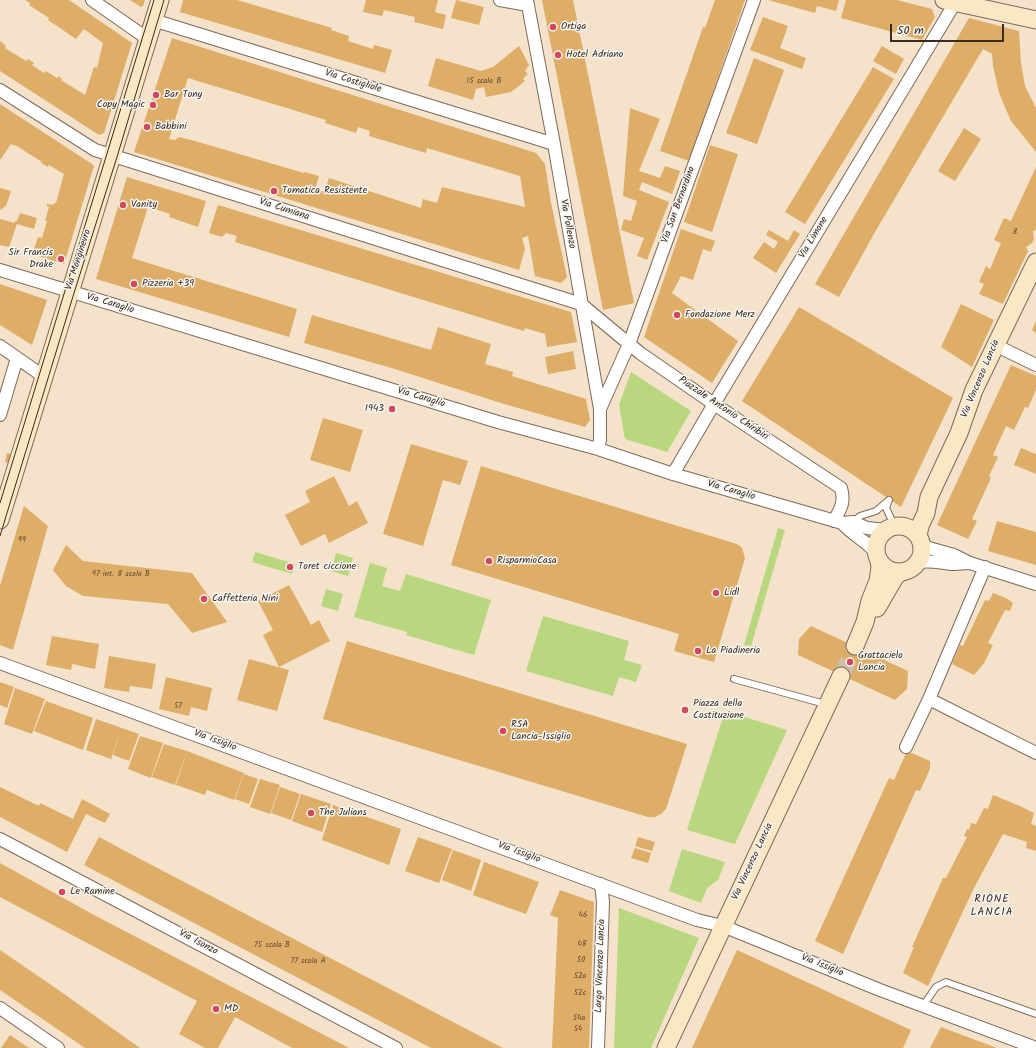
<!DOCTYPE html>
<style>
body{margin:0}
#map{position:relative;width:1036px;height:1048px;overflow:hidden;background:#f4e2ca;font-family:Kalam,sans-serif}
canvas{display:block}
.scale{position:absolute;left:890px;top:24px;width:114px;height:18px;box-sizing:border-box;border:2px solid #3b2a1e;border-top:0;padding-left:5px;font-size:12px;line-height:14px;white-space:nowrap;color:#3b2a1e;-webkit-text-stroke:3px #f6f6f2;paint-order:stroke}
</style>
<div id="map">
<canvas width="1036" height="1048"></canvas>
<div class="scale">50 m</div>
</div>
<script>
const ctx = document.querySelector('canvas').getContext('2d');
ctx.lineJoin = 'round';
function paint(path, color) {
  ctx.fillStyle = color;
  ctx.fill(path, 'evenodd');
}
function strokePath(path, color, width, dash) {
  ctx.strokeStyle = color;
  ctx.lineWidth = width;
  ctx.lineCap = dash ? 'butt' : 'round';
  ctx.setLineDash(dash || []);
  ctx.stroke(path);
}
function write(font, color, halo, rows, align = 'center') {
  ctx.font = font + ' Kalam,sans-serif';
  ctx.lineWidth = 3;
  ctx.setLineDash([]);
  ctx.textBaseline = 'middle';
  ctx.strokeStyle = halo;
  ctx.fillStyle = color;
  for (const [text, x, y, turn = 0] of rows) {
    ctx.save();
    ctx.translate(x, y);
    ctx.rotate((+turn || 0) * Math.PI / 180);
    ctx.textAlign = isNaN(turn) ? turn : align;
    if (halo) ctx.strokeText(text, 0, 0);
    ctx.fillText(text, 0, 0);
    ctx.restore();
  }
}
const green = new Path2D(`
 M631 372 691 411 667 452 625 439 619 405Z
 M778 528 785 530 751 646 744 645Z
 M255 552 295 564 292 574 252 562Z
 M336 553 353 558 348 576 331 571Z
 M370 563 387 568 382 586 400 591 406 574 491 600 474 655 406 635 407 632 354 617Z
 M326 589 343 594 338 611 321 606Z
 M543 616 629 641 624 660 642 665 636 682 619 677 613 696 526 671Z
 M725 711 787 730 735 844 687 830Z
 M682 849 725 862 718 880 707 888 701 903 669 891Z
 M619 908 699 938 651 1048H614Z`);
const building = new Path2D(`
 M25 0H69L132 43 104 133 99 135 0 71V41L6 46 5 48 26 61 28 59 34 63 32 65 44 73 46 71 57 78 59 76 62 79 61 80 85 95 94 67 97 68 103 43 84 29 76 39 48 20 49 18 29 5 30 3Z
 M130 0H145L143 6 141 7Z
 M183 0H237L332 28 331 30 349 36 348 41 373 49 374 45 392 50 385 73 180 12Z
 M366 0H438L435 12 446 15 443 29 414 22 415 17 384 10 382 16 363 12Z
 M456 0 484 7 479 25 451 18Z
 M542 0H573L634 303 603 310Z
 M715 0H745L689 161 660 151 703 27 705 28Z
 M768 0H839L836 11 817 6 815 13Z
 M846 0H897L932 9 935 17 922 40 841 18Z
 M763 17 788 26 780 48 806 58 802 69 750 50Z
 M969 18 1019 31 1021 63 1025 86 1036 108V152L1011 121 999 93 993 66 992 54 983 49 875 232 839 297 815 284Z
 M172 38 536 153 545 164 551 203 567 277 561 283 535 276 528 236 522 238 525 249 519 270 134 152ZM188 78 326 120 325 123 356 133 358 127 370 131 369 136 426 153 427 148 520 176 525 207 442 187 437 203 423 199 421 208 329 178 324 192 315 189 319 176 305 172 304 173 195 141 179 137 175 140 169 139Z
 M519 46 529 65 525 71 528 74 523 79 525 81 511 92 486 97 484 87 476 89 473 100 428 86 436 58 481 71 493 67Z
 M882 46 904 59 896 74 873 61Z
 M754 58 784 70 757 144 726 133Z
 M873 67 894 79 805 224 785 212Z
 M0 104 92 164 94 166 64 264 32 254 38 237 42 238 47 221H45L49 207 47 206V204L53 205 54 203H56L64 174 49 165 48 167 41 163 42 162 15 145V146L11 144 0 160Z
 M630 108 660 119 639 171 660 178 665 166 680 171 672 194 642 182 639 190 669 202 647 260 637 256 644 238 621 230 624 219 631 221 637 201 623 196Z
 M964 128 981 139 955 181 938 171Z
 M710 145 738 154 712 232 684 222Z
 M1036 167V230L1033 231 1034 239 1032 243 1026 247 1028 251 1003 304 979 294 984 284 979 282 986 266 990 269 1001 243 994 240 1004 218 1011 221Z
 M127 177 206 201 198 227 169 217 170 214 148 207 132 258 297 309 289 337 96 279Z
 M0 188 11 191 6 206 0 210Z
 M218 205 571 312 577 342 547 347 545 334 525 328 524 331 235 242 237 236 226 233 222 237 209 233Z
 M20 213 37 218 34 229 17 224 9 247 0 245V219L15 223V221H17Z
 M681 229 715 241 711 252 703 249 693 280 681 276 672 293 738 341 712 383 644 337Z
 M769 230 788 241 794 230 800 234 776 273 753 258 764 242 774 249 778 242 766 235Z
 M0 284 47 300 32 345 0 325Z
 M961 304 994 320 972 367 941 347Z
 M799 307 953 398 901 507 742 401Z
 M312 315 431 350 438 327 491 344 485 364 513 372 512 376 586 399 590 420 585 427 504 404 395 369 304 343Z
 M1036 321V333L1032 330Z
 M573 351 576 369 548 374 545 357Z
 M1011 365 1036 376V390L1028 408 1025 407 1014 430 1006 426 993 455 998 457 989 476 991 478 972 519 977 521 968 539 937 525Z
 M323 418 363 430 350 472 310 460Z
 M411 444 468 461 460 485 443 480 423 546 383 534Z
 M1021 448 1036 454V474L1014 465Z
 M7 453 11 454 9 463 5 462Z
 M481 466 737 544 742 548 745 558 714 662 674 651 679 634 451 565Z
 M334 476 349 506 357 501 368 523 329 543 325 534 301 546 285 515 310 502 305 491Z
 M24 506 48 526 13 650 0 645V586Z
 M997 521 1036 532V565L988 551Z
 M66 545 83 561 192 573 227 622 192 633 168 604 83 596 66 586 53 570Z
 M289 585 311 625 319 620 330 641 279 667 263 635 273 630 258 601Z
 M993 593 1006 598 1013 603 1010 611 1005 610 988 643 993 645 984 663 974 675 952 664 960 645 963 646 985 600 989 601Z
 M811 626 908 671 907 689 895 700 798 655 799 639Z
 M52 636 99 644 95 669 72 664 71 670 46 665Z
 M347 641 687 744 666 809 661 814 655 817H648L323 719Z
 M109 656 156 664 152 689 130 686 129 692 104 688Z
 M249 659 289 670 277 711 237 700Z
 M166 677 212 688 207 711 191 707 189 716 159 709Z
 M0 682 14 687 7 708 0 705Z
 M15 688 45 699 32 734 4 724Z
 M46 701 93 718 83 750 34 731Z
 M96 719 139 734 129 761 113 755 121 730 111 759 86 750Z
 M140 736 163 743 151 778 128 769Z
 M164 744 187 751 175 785 152 777Z
 M187 751 244 773 234 800 207 790 214 770 205 795 176 785Z
 M907 751 930 761V769L920 791 916 790 843 954 815 941 889 778 894 780Z
 M244 774 258 779 249 804 235 799Z
 M260 779 280 785 270 814 250 807Z
 M0 787 39 806 40 803 73 819 82 799 110 814 105 823 86 814 67 852 0 817Z
 M280 787 300 794 291 820 271 813Z
 M301 794 331 804 322 832 292 821Z
 M993 795 1020 806 1034 813 1031 824 1036 826V851L1026 848 1027 842 1003 834 974 888 928 986 903 973 914 947H912L943 878H946L967 837 964 836 967 829 969 830 971 823 976 824 984 808 988 809Z
 M333 805 401 829 389 865 322 840Z
 M99 837 142 860 503 1048H431L84 865Z
 M418 837 452 849 439 883 405 871Z
 M638 837 655 842 652 851 635 846Z
 M635 848 651 853 648 863 631 858Z
 M453 850 481 860 471 891 442 880Z
 M484 862 539 882 526 914 473 895Z
 M0 863 94 915 349 1048H292L235 1017 218 1048H205L179 1034 197 1001 0 897Z
 M560 890 594 902 589 1048H552L558 918 550 915Z
 M0 950 57 989 140 1048H85L0 990Z
 M737 950 911 1030 903 1048H692Z
 M941 1027 997 1048H930Z
 M10 1035 29 1048H1Z`);
const secondaryTunnel = new Path2D(`
 M841 676 855 646`);
const lane = new Path2D(`
 M888 502 886 508 895 527
 M853 522 860 516 876 511 889 500
 M734 679 825 704
 M923 1006 936 987 946 982 1036 1014`);
const street = new Path2D(`
 M92 0 148 39
 M500 0 528 5
 M527 0 554 144 600 409V440L598 449
 M153 20 554 144
 M0 90 95 150 581 304 640 353 714 404 841 488C845 502 841 508 834 521
 M0 270 498 422 598 449 673 474 842 523 853 522 867 528 886 530
 M995 345 1036 365
 M0 346 43 376
 M600 409 629 344 754 0
 M0 415 17 358
 M673 474 714 404 955 3
 M842 523C852 535 867 541 877 554
 M921 544 929 548 954 555 970 563 1036 584
 M919 562C931 560 941 563 952 564 958 564 963 563 969 563
 M0 663 697 920 723 926 880 990 1036 1048
 M929 699 1036 753
 M906 747 929 699 985 567
 M0 839 396 1048
 M0 1008 58 1048
 M598 1048 603 902 601 884`);
const secondary = new Path2D(`
 M944 0 1036 20
 M0 520 160 0
 M876 549a23 23 0 1 1 46 0a23 23 0 1 1-46 0Z
 M918 536 920 526 926 513 929 497 959 433 974 390 1036 262
 M877 608 895 577 901 572
 M855 646 865 622 870 601 878 581 880 567 879 560
 M666 1048 841 676`);
const tram = new Path2D(`
 M0 503 154 0
 M0 536 74 293 117 157 164 0`);
const markers = [
 [553,27,4,"#d1495b"],
 [558,55,4,"#d1495b"],
 [156,95,4,"#d1495b"],
 [153,105,4,"#d1495b"],
 [147,127,4,"#d1495b"],
 [274,191,4,"#d1495b"],
 [123,205,4,"#d1495b"],
 [61,259,4,"#d1495b"],
 [134,284,4,"#d1495b"],
 [677,315,4,"#d1495b"],
 [392,409,4,"#d1495b"],
 [489,561,4,"#d1495b"],
 [290,567,4,"#d1495b"],
 [716,593,4,"#d1495b"],
 [204,599,4,"#d1495b"],
 [698,651,4,"#d1495b"],
 [850,662,4,"#d1495b"],
 [685,710,4,"#d1495b"],
 [503,731,4,"#d1495b"],
 [311,813,4,"#d1495b"],
 [62,892,4,"#d1495b"],
 [216,1009,4,"#d1495b"]
];
const numberNames = [
 ["15 scala B",484,82],
 ["8",1015,233],
 ["99",22,541],
 ["97 int. 8 scala B",121,575],
 ["57",178,707],
 ["46",583,916],
 ["48",582,945],
 ["75 scala B",272,946],
 ["50",581,961],
 ["77 scala A",308,962],
 ["52a",580,977],
 ["52c",580,994],
 ["54a",579,1019],
 ["54",578,1030]
];
const poiNames = [
 ["Ortiga",561,27],
 ["Hotel Adriano",566,55],
 ["Bar Tony",164,95],
 ["Copy Magic",145,105,"right"],
 ["Babbini",155,127],
 ["Tomatica Resistente",282,191],
 ["Vanity",131,205],
 ["Sir Francis",53,253,"right"],
 ["Drake",53,265,"right"],
 ["Pizzeria +39",142,284],
 ["Fondazione Merz",685,315],
 ["1943",384,409,"right"],
 ["RisparmioCasa",497,561],
 ["Toret ciccione",298,567],
 ["Lidl",724,593],
 ["Caffetteria Nini",212,599],
 ["La Piadineria",706,651],
 ["Grattacielo",858,656],
 ["Lancia",858,668],
 ["Piazza della",693,704],
 ["Costituzione",693,716],
 ["RSA",511,725],
 ["Lancia-Issiglio",511,737],
 ["The Julians",319,813],
 ["Le Ramine",70,892],
 ["MD",224,1009]
];
const streetNames = [
 ["Via Costigliole",353,82,17],
 ["Via San Bernardino",679,205,-70],
 ["Via Cumiana",284,210,18],
 ["Via Pollenzo",567,224,80],
 ["Via Limone",814,238,-59],
 ["Via Monginevro",79,260,-72],
 ["Via Caraglio",110,304,17],
 ["Via Vincenzo Lancia",981,379,-67],
 ["Via Caraglio",421,398,17],
 ["Piazzale Antonio Chiribiri",723,409,34],
 ["Via Caraglio",731,491,16],
 ["Via Issiglio",215,741,20],
 ["Via Issiglio",519,853,20],
 ["Via Vincenzo Lancia",753,862,-65],
 ["Via Isonzo",198,943,28],
 ["Largo Vincenzo Lancia",601,966,-88],
 ["Via Issiglio",822,966,22]
];
const neighbourhoodNames = [
 ["RIONE",992,900],
 ["LANCIA",992,913]
];
paint(green, '#b9d77e');
paint(building, '#dead67');
strokePath(secondaryTunnel, '#cfbda8', 17, [17, 8]);
strokePath(lane, '#7c6a5a', 8);
strokePath(street, '#7c6a5a', 14);
strokePath(secondary, '#7c6a5a', 19);
strokePath(lane, '#fff', 6);
strokePath(street, '#fff', 12);
strokePath(secondary, '#fae7c3', 17);
strokePath(tram, '#3b2a1e', 1);
for (const [x, y, r, color] of markers) {
  const dot = new Path2D();
  dot.arc(x, y, r, 0, 2 * Math.PI);
  ctx.fillStyle = color;
  ctx.fill(dot);
  strokePath(dot, '#f6f6f2', 1.5);
}
write('8px', '#644b30', null, numberNames);
write('10px', '#3b2a1e', '#f6f6f2', poiNames, 'left');
write('10px', '#3b2a1e', '#f6f6f2', streetNames);
ctx.letterSpacing = '1px';
write('11px', '#3b2a1e', '#f6f6f2', neighbourhoodNames);
ctx.letterSpacing = '0px';
</script>
